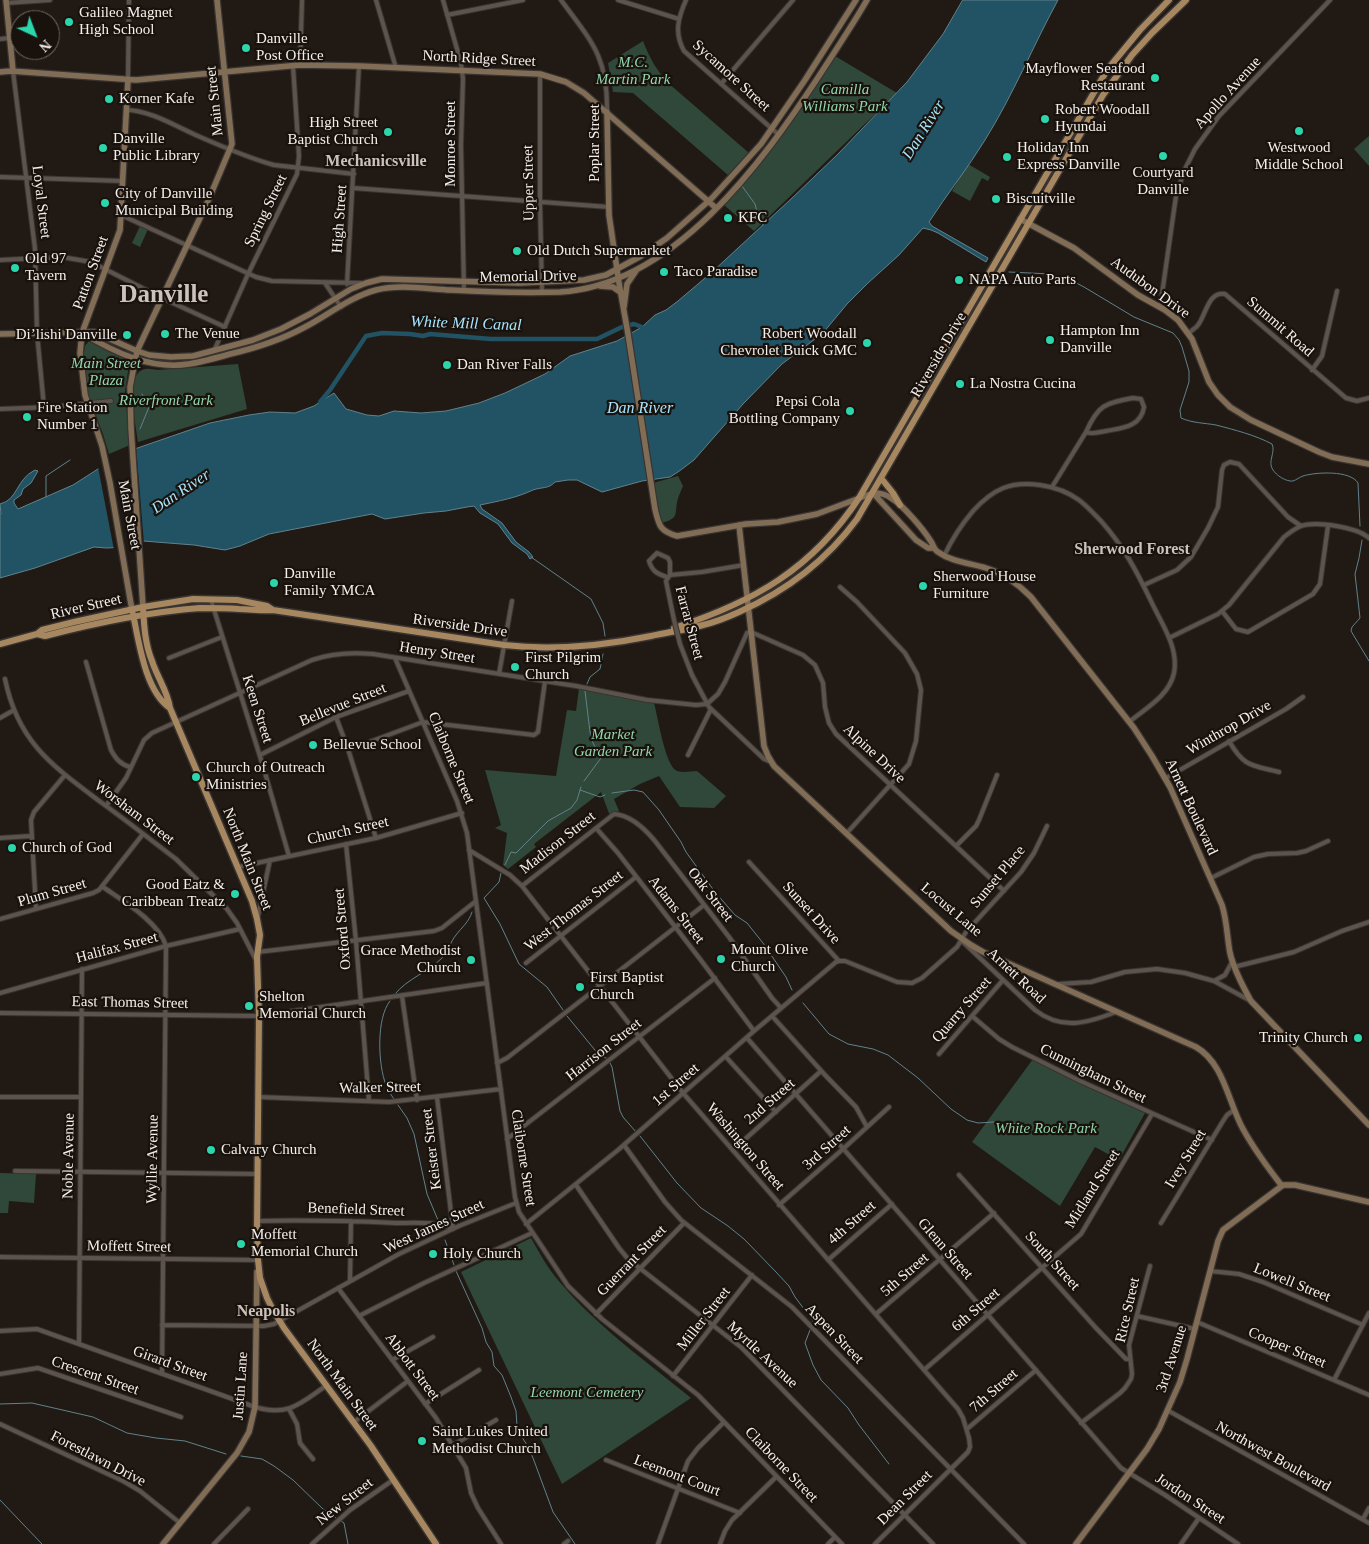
<!DOCTYPE html>
<meta charset="utf-8">
<style>
body{margin:0}
#map{position:relative;width:1369px;height:1544px;overflow:hidden;background:#211a14;font-family:"Times New Roman",serif}
canvas{display:block}
.north{position:absolute;left:10px;top:10px;width:50px;height:50px;box-sizing:border-box;background:#18110c;border:1px solid #706a65;border-radius:50%;rotate:137deg;font-size:14px;font-weight:700;line-height:20px;text-align:center;color:#f4efeb}
.north::after{content:'';display:block;margin:auto;width:18px;height:22px;background:#2cd5ab;clip-path:polygon(50% 0,100% 100%,50% 72%,0 100%)}
</style>
<div id="map">
<canvas width="1369" height="1544"></canvas>
<div class="north">N</div>
</div>
<script>
const ctx = document.querySelector('canvas').getContext('2d');
ctx.lineJoin = 'round';
function paint(path, color) {
  ctx.fillStyle = color;
  ctx.fill(path, 'evenodd');
}
function strokePath(path, color, width, dash) {
  ctx.strokeStyle = color;
  ctx.lineWidth = width;
  ctx.lineCap = dash ? 'butt' : 'round';
  ctx.setLineDash(dash || []);
  ctx.stroke(path);
}
function write(font, color, halo, rows, align = 'center') {
  ctx.font = font + ' "Times New Roman",serif';
  ctx.lineWidth = 4.5;
  ctx.setLineDash([]);
  ctx.textBaseline = 'middle';
  ctx.strokeStyle = halo;
  ctx.fillStyle = color;
  for (const [text, x, y, turn = 0] of rows) {
    ctx.save();
    ctx.translate(x, y);
    ctx.rotate((+turn || 0) * Math.PI / 180);
    ctx.textAlign = isNaN(turn) ? turn : align;
    if (halo) ctx.strokeText(text, 0, 0);
    ctx.fillText(text, 0, 0);
    ctx.restore();
  }
}
const green = new Path2D(`
 M643 41C649 57 656 69 667 82L749 153 728 175 633 93 613 92 608 63Z
 M835 56 897 93 754 231 723 204 762 161 782 135Z
 M1369 136V166L1354 149Z
 M968 164 990 177 988 181 982 178 970 201 952 191Z
 M140 226 148 229 140 247 132 243Z
 M89 341 130 358 125 391 130 445 109 454 103 434 87 392 83 358 85 346Z
 M238 364 247 409 138 442C136 427 127 382 139 372 145 367 151 369 158 370Z
 M678 476 683 486C681 491 678 497 677 502 675 516 678 518 662 523L659 514 653 483Z
 M579 688 637 699 654 703C658 717 665 766 677 771 683 773 691 771 697 771L726 796 714 808 680 807 659 776 640 784 614 799 619 811 610 816 601 792 534 844 536 847 508 869 503 865 507 833 495 828 501 825 485 770 556 776 567 710 576 711Z
 M1033 1059 1085 1086 1145 1113 1119 1160 1095 1147 1060 1206 972 1142Z
 M0 1173 36 1174 34 1203 9 1201 8 1213H0Z
 M531 1238C539 1252 547 1267 558 1280 595 1325 646 1361 691 1398L562 1484 461 1272Z`);
const water = new Path2D(`
 M963 0H1058C1033 46 1013 95 985 140 968 168 947 194 929 222L932 226 988 258 986 262 938 233 931 230 923 228 899 255 868 283 847 304 823 333 782 364 743 404 694 460 678 472 670 477 642 481 602 492 577 480H568L555 482C549 489 541 487 533 490 516 498 499 501 480 505L482 509 502 523 516 542 529 552 533 557 530 559 527 554 512 543 498 524 480 513 474 506 467 507 446 511 424 513 385 519 372 514 269 534 240 546 225 550 194 545 143 541 127 547 106 548 94 547 35 568 0 578V514H1L0 504C18 500 16 479 35 470L38 471 31 483 23 489 21 495 14 500V503L18 509 73 485 123 453 210 423 249 415 270 412 295 413 314 406 334 393 346 409 367 415 379 416 394 411 421 413 446 411 479 403 505 393 545 374 570 356 617 341 642 327 655 315 666 310 678 301 711 273 791 199 838 154 907 82 943 34Z`);
const pier = new Path2D(`
 M136 446 144 544 128 549 114 550 98 467 121 451Z`);
const stream = new Path2D(`
 M742 186 755 204 758 216 763 225
 M1009 272 1051 274 1069 279 1084 287 1134 317 1173 333 1179 340 1182 347 1189 371V382L1180 410 1181 418C1192 423 1205 423 1216 425 1235 430 1255 435 1272 444 1276 452 1267 462 1273 470 1276 475 1286 482 1293 481 1296 480 1300 477 1303 476 1316 472 1350 470 1358 483L1360 526
 M140 429 149 407 142 394
 M46 497V476L70 460
 M1362 540 1359 558 1355 574 1360 618 1352 627 1351 631 1369 661
 M531 557 591 599 603 623 605 636
 M587 684 590 677 600 669 603 654
 M584 781 601 758 593 743 590 732 585 691
 M580 790 600 797 605 795
 M612 793 634 790 643 792 659 810 681 842 686 852 715 892 735 915 747 923 763 943 786 977 792 990
 M505 865 511 852 516 853 548 821 571 808 577 800 581 787
 M501 873 499 882 484 898 500 924 519 964 547 987 563 1010
 M395 994C407 979 428 972 442 958 449 951 450 942 456 935 462 927 469 922 472 912
 M390 1001C376 1018 378 1065 386 1085 388 1090 391 1095 394 1099
 M803 1003 829 1034 848 1044 873 1049 888 1055 918 1078 951 1109 967 1120 978 1123 994 1122 1022 1124
 M567 1016 599 1055 606 1058
 M610 1063 612 1067 620 1111 623 1117 636 1132
 M398 1105 407 1118 414 1134 427 1194 438 1220
 M640 1136 677 1183 701 1208 728 1226 744 1239 776 1272 789 1286 795 1297 813 1321 812 1323
 M445 1240 454 1265
 M456 1271 482 1328 486 1342 492 1352 494 1366 502 1375 511 1397 516 1411 517 1426 520 1434 527 1445 533 1458 553 1512 575 1544
 M810 1330 805 1343 813 1365 821 1380 848 1408 859 1425 889 1464
 M0 1404 32 1403 93 1417 127 1433 156 1438 185 1441 226 1454
 M241 1456 262 1459 274 1466 293 1480 323 1509 336 1518
 M0 1500 42 1544
 M341 1521 344 1523 348 1544`);
const canal = new Path2D(`
 M320 402 330 390 366 336 382 333 410 334 423 336 430 334 491 339H597L622 327 634 324 642 327`);
const street = new Path2D(`
 M376 0 396 68
 M443 0 461 63 463 79 461 145 464 291
 M561 0C592 42 608 57 607 112
 M618 0 679 19
 M686 0C678 18 674 33 684 51L779 135
 M6 3 50 0
 M447 15 523 0
 M0 39 10 38
 M300 65 302 1
 M13 71 35 249 37 333 44 407
 M540 74V202L542 292
 M128 79 129 0
 M721 84 793 0
 M126 110C150 110 177 127 198 136 223 147 248 158 274 165L354 174
 M0 177 123 181
 M353 188 609 207
 M121 215 256 277 272 281 361 283
 M0 260 62 257 91 262 162 298 225 327
 M325 283 341 307
 M347 284 359 66
 M1160 308 1176 196 1184 171 1195 149 1219 116 1330 0
 M1189 333C1192 330 1196 328 1198 325 1206 315 1208 291 1225 294L1346 398 1357 401 1369 398
 M214 351 248 274 297 174 299 156 293 66
 M1312 370 1322 356 1337 291
 M1133 398 1141 399 1144 407C1141 427 1122 428 1106 431 1099 432 1092 435 1086 432 1098 405 1105 403 1133 398Z
 M0 409 52 407 111 401
 M1052 487 1086 432
 M944 556C952 539 961 525 973 511 993 489 1010 481 1040 485 1054 487 1068 492 1079 500 1087 506 1094 514 1101 521 1124 547 1136 570 1151 601 1161 623 1179 647 1174 673 1169 696 1146 708 1129 722
 M670 575 702 572 744 565
 M667 577C657 574 652 571 649 561L657 553 668 558 670 562V575L666 581 674 620
 M1144 585 1177 570 1191 557 1208 528 1218 507 1222 470 1224 465 1230 462 1239 464 1288 517 1301 526
 M840 587 857 602 905 653 917 674 921 690 916 741 909 764 846 834
 M211 600 263 766 289 856
 M1222 611 1236 629 1248 632 1313 594 1320 584 1328 526
 M1169 638 1218 614 1229 605 1284 537C1289 533 1294 529 1301 526 1316 521 1357 527 1369 538
 M680 644 692 675 709 707 764 759 771 762
 M169 658 222 637
 M395 658 457 801 467 833 515 1197 519 1212 568 1286 602 1319 698 1395 842 1544
 M86 662 111 750C116 759 120 764 130 767
 M499 674 512 601
 M5 679C18 743 53 766 102 803 127 821 151 840 176 859L227 909 237 923 256 960
 M336 717 348 749 376 838
 M0 718 14 710
 M1229 741C1244 767 1251 765 1279 772
 M348 750 423 722 534 735 538 732 545 681
 M260 755 336 717 409 691
 M688 755 711 709
 M1166 778 1286 709 1303 697
 M106 806 126 778 144 740 152 733 312 660C332 653 352 652 373 654L576 686 647 700 696 705 707 704 718 694 725 682 747 633 751 632 803 655 815 665 823 683 825 707 829 723 836 734 1004 891
 M596 828 618 853 700 959 754 1031
 M0 838 31 836
 M346 844 356 941 369 1101
 M956 846 976 826 979 820 997 775
 M469 850 510 875 522 886 683 1093 958 1409 963 1418 969 1438 970 1447 968 1452 875 1544
 M749 862 839 961H845L897 982 912 983 922 978 957 947 966 932 1021 872 1034 853 1047 826
 M238 867 376 838 462 813
 M1211 878 1254 857 1268 854 1297 853 1306 851 1328 841
 M522 886 614 814C630 815 645 829 655 841L729 937 772 998 781 1008
 M103 887C123 901 159 922 166 946L162 1373
 M36 909 31 820 34 812 65 775
 M258 916 270 860
 M0 919 93 893 99 890 143 834
 M963 942 1035 1010C1062 1031 1087 1023 1116 1012
 M258 952 434 931 442 928 476 901
 M526 963 636 877
 M1234 967 1294 952 1342 931 1369 922
 M1214 981 1249 1000
 M1058 984 1091 982 1125 972 1157 969 1185 973 1214 981 1225 975 1232 962
 M0 993 166 946 240 929
 M402 996 417 1100
 M0 1013 259 1016 487 983
 M772 1016 825 1075 856 1107 867 1127
 M972 1016 999 1039 1012 1047 1080 1081 1212 1140
 M747 1038 1121 1468 1165 1495 1238 1544
 M939 1054 1003 980
 M726 1057 776 1112
 M497 1063 507 1058 704 905
 M0 1097H81
 M258 1097 389 1102 501 1089
 M507 1139 715 978
 M624 1145 665 1202 681 1220 792 1307 1024 1544
 M733 1150 821 1071
 M15 1171 258 1174
 M959 1175 1096 1328 1126 1359H1130
 M576 1185 619 1248 628 1259 742 1348 933 1544
 M779 1205 843 1149 889 1107
 M257 1221C303 1220 350 1221 396 1223 412 1223 439 1221 453 1229L437 1097
 M1161 1223 1223 1121 1227 1115 1234 1110
 M526 1224 618 1150 754 1031 836 962 839 961
 M0 1257 258 1260
 M828 1260 892 1204
 M1210 1271 1239 1274 1263 1282 1363 1325
 M350 1281 351 1221
 M338 1288 436 1418 466 1468 471 1493 478 1508 501 1544
 M596 1314 684 1223
 M876 1314 994 1213
 M359 1316 424 1283 532 1233
 M1137 1316 1195 1329
 M1197 1322 1369 1395
 M162 1325 264 1326 274 1324 399 1254 459 1226 516 1203
 M0 1331 37 1329 255 1407C289 1417 301 1403 327 1385
 M79 1344 82 969
 M392 1360 433 1337
 M924 1370 1081 1234 1152 1114
 M0 1374 38 1368 181 1417
 M673 1376 752 1275
 M1334 1380 1369 1313
 M425 1404 479 1370
 M289 1409 297 1424 300 1443 313 1459
 M1167 1410 1369 1523
 M354 1422 408 1381
 M1081 1423 1120 1393 1125 1388 1131 1379 1132 1374 1129 1345 1150 1266
 M0 1424 123 1481 140 1491 180 1523
 M967 1429 1036 1370
 M453 1445 496 1420
 M606 1460 740 1513
 M1363 1519 1369 1508
 M214 1544 248 1509
 M312 1544 350 1510 393 1480
 M564 1544 568 1541
 M658 1544 688 1461 698 1448 724 1422
 M720 1544 725 1531 732 1520 776 1477
 M828 1544 835 1537
 M1181 1544 1199 1518`);
const secondary = new Path2D(`
 M6 0 13 71
 M0 72 11 71 136 80 300 65 359 66 540 74 566 82 584 93 716 208
 M128 79 120 230 82 333 80 353 85 395 102 446 110 483 132 610
 M607 112 609 215 619 283 628 334 655 509C659 526 660 531 677 536L746 524 778 522 817 514 873 493C879 493 886 494 891 498 902 504 923 529 930 540 934 545 933 549 938 552 952 562 970 563 986 568 1003 573 1018 584 1031 597L1134 728 1152 756 1170 787 1222 905C1227 921 1227 937 1230 953 1234 970 1242 985 1251 1001L1369 1125
 M1020 219 1074 248 1138 295 1165 310 1178 320 1192 339 1209 382 1218 395 1230 407 1251 420 1319 452 1332 457 1369 464
 M600 286 613 287 620 292
 M624 307 627 284 636 271
 M82 333C114 352 150 370 189 364 202 362 216 358 230 354 256 348 281 340 305 327 328 315 350 297 376 290 400 284 427 289 451 290 486 292 525 293 560 292 674 285 762 163 819 76 835 51 852 26 867 0
 M0 334 94 332 137 351 149 355 171 357 193 356 253 340 281 329 310 314 351 289 366 283 382 279 519 283 584 280 606 275 641 256 667 238 712 198 761 144 805 80 856 0
 M873 493 916 540 928 548H934
 M739 525 764 746 768 756 774 766 951 931 971 945 983 952 1196 1047C1224 1063 1228 1102 1243 1129 1254 1149 1268 1168 1282 1186
 M143 607 131 428 130 387 137 351 208 201 232 144 217 0
 M163 1544 237 1453 249 1432 255 1407 257 1272
 M1076 1544 1147 1449 1159 1429 1180 1382 1187 1359 1218 1241 1223 1230 1283 1185H1295L1369 1202`);
const primary = new Path2D(`
 M881 478 893 493 900 505
 M143 607C144 626 145 644 152 661 157 677 168 692 170 708L252 901 257 919 260 935 257 957 259 1016 257 1230 258 1260 260 1278 267 1298 273 1310 284 1328 371 1446 436 1544
 M133 614C139 642 145 691 170 708
 M674 628C754 602 812 569 859 498L1107 70 1140 30 1169 0
 M37 634 45 636C95 623 148 612 200 608 213 608 226 608 239 609 250 609 262 611 273 610L504 645C554 651 602 646 651 636 669 632 686 630 703 625 716 622 728 617 739 612 786 591 826 561 857 519L1103 95 1132 55 1152 33 1186 0
 M0 644 37 634 42 630 74 622 143 607 193 599 237 600 267 606 273 610`);
const streetBridge = new Path2D(`
 M674 620 680 644`);
const markers = [
 [69,22,5,"#2cd5ab"],
 [246,48,5,"#2cd5ab"],
 [1155,78,5,"#2cd5ab"],
 [109,99,5,"#2cd5ab"],
 [1045,119,5,"#2cd5ab"],
 [1299,131,5,"#2cd5ab"],
 [388,132,5,"#2cd5ab"],
 [103,148,5,"#2cd5ab"],
 [1163,156,5,"#2cd5ab"],
 [1007,157,5,"#2cd5ab"],
 [996,199,5,"#2cd5ab"],
 [105,203,5,"#2cd5ab"],
 [728,218,5,"#2cd5ab"],
 [517,251,5,"#2cd5ab"],
 [15,268,5,"#2cd5ab"],
 [664,272,5,"#2cd5ab"],
 [959,280,5,"#2cd5ab"],
 [165,334,5,"#2cd5ab"],
 [127,335,5,"#2cd5ab"],
 [1050,340,5,"#2cd5ab"],
 [867,343,5,"#2cd5ab"],
 [447,365,5,"#2cd5ab"],
 [960,384,5,"#2cd5ab"],
 [850,411,5,"#2cd5ab"],
 [27,417,5,"#2cd5ab"],
 [274,583,5,"#2cd5ab"],
 [923,586,5,"#2cd5ab"],
 [515,667,5,"#2cd5ab"],
 [313,745,5,"#2cd5ab"],
 [196,777,5,"#2cd5ab"],
 [12,848,5,"#2cd5ab"],
 [235,894,5,"#2cd5ab"],
 [721,959,5,"#2cd5ab"],
 [471,960,5,"#2cd5ab"],
 [580,987,5,"#2cd5ab"],
 [249,1006,5,"#2cd5ab"],
 [1358,1038,5,"#2cd5ab"],
 [211,1150,5,"#2cd5ab"],
 [241,1244,5,"#2cd5ab"],
 [433,1254,5,"#2cd5ab"],
 [422,1441,5,"#2cd5ab"]
];
const poiNames = [
 ["Galileo Magnet",79,13],
 ["High School",79,30],
 ["Danville",256,39],
 ["Post Office",256,56],
 ["Mayflower Seafood",1145,69,"right"],
 ["Restaurant",1145,86,"right"],
 ["Korner Kafe",119,99],
 ["Robert Woodall",1055,110],
 ["Hyundai",1055,127],
 ["High Street",378,123,"right"],
 ["Baptist Church",378,140,"right"],
 ["Danville",113,139],
 ["Public Library",113,156],
 ["Holiday Inn",1017,148],
 ["Express Danville",1017,165],
 ["Westwood",1299,148,"center"],
 ["Middle School",1299,165,"center"],
 ["Courtyard",1163,173,"center"],
 ["Danville",1163,190,"center"],
 ["City of Danville",115,194],
 ["Municipal Building",115,211],
 ["Biscuitville",1006,199],
 ["KFC",738,218],
 ["Old Dutch Supermarket",527,251],
 ["Old 97",25,259],
 ["Tavern",25,276],
 ["Taco Paradise",674,272],
 ["NAPA Auto Parts",969,280],
 ["Hampton Inn",1060,331],
 ["Danville",1060,348],
 ["The Venue",175,334],
 ["Robert Woodall",857,334,"right"],
 ["Chevrolet Buick GMC",857,351,"right"],
 ["Di’lishi Danville",117,335,"right"],
 ["Dan River Falls",457,365],
 ["La Nostra Cucina",970,384],
 ["Pepsi Cola",840,402,"right"],
 ["Bottling Company",840,419,"right"],
 ["Fire Station",37,408],
 ["Number 1",37,425],
 ["Danville",284,574],
 ["Family YMCA",284,591],
 ["Sherwood House",933,577],
 ["Furniture",933,594],
 ["First Pilgrim",525,658],
 ["Church",525,675],
 ["Bellevue School",323,745],
 ["Church of Outreach",206,768],
 ["Ministries",206,785],
 ["Church of God",22,848],
 ["Good Eatz &",225,885,"right"],
 ["Caribbean Treatz",225,902,"right"],
 ["Mount Olive",731,950],
 ["Church",731,967],
 ["Grace Methodist",461,951,"right"],
 ["Church",461,968,"right"],
 ["First Baptist",590,978],
 ["Church",590,995],
 ["Shelton",259,997],
 ["Memorial Church",259,1014],
 ["Trinity Church",1348,1038,"right"],
 ["Calvary Church",221,1150],
 ["Moffett",251,1235],
 ["Memorial Church",251,1252],
 ["Holy Church",443,1254],
 ["Saint Lukes United",432,1432],
 ["Methodist Church",432,1449]
];
const streetNames = [
 ["North Ridge Street",479,59,3],
 ["Sycamore Street",731,76,42],
 ["Apollo Avenue",1228,93,-48],
 ["Main Street",215,101,-96],
 ["Poplar Street",595,143,-90],
 ["Monroe Street",451,144,-90],
 ["Upper Street",529,183,-91],
 ["Loyal Street",41,202,83],
 ["Spring Street",266,211,-64],
 ["High Street",340,219,-86],
 ["Patton Street",91,273,-70],
 ["Memorial Drive",528,277,-1],
 ["Audubon Drive",1150,288,36],
 ["Summit Road",1280,327,41],
 ["Riverside Drive",939,355,-60],
 ["Main Street",129,515,79],
 ["River Street",86,607,-13],
 ["Farrar Street",689,623,75],
 ["Riverside Drive",460,626,8],
 ["Henry Street",437,653,9],
 ["Bellevue Street",343,705,-22],
 ["Keen Street",257,709,72],
 ["Winthrop Drive",1229,728,-30],
 ["Alpine Drive",874,754,43],
 ["Claiborne Street",451,758,67],
 ["Arnett Boulevard",1191,807,65],
 ["Worsham Street",134,813,37],
 ["Church Street",348,831,-13],
 ["Madison Street",558,843,-38],
 ["North Main Street",247,859,68],
 ["Sunset Place",998,877,-50],
 ["Plum Street",52,893,-16],
 ["Oak Street",710,895,52],
 ["Adams Street",676,910,52],
 ["Locust Lane",951,910,40],
 ["West Thomas Street",574,911,-38],
 ["Sunset Drive",811,913,48],
 ["Oxford Street",343,929,-95],
 ["Halifax Street",117,948,-15],
 ["Arnett Road",1016,976,43],
 ["East Thomas Street",130,1003,1],
 ["Quarry Street",962,1010,-49],
 ["Harrison Street",604,1050,-38],
 ["Cunningham Street",1093,1074,26],
 ["1st Street",676,1085,-41],
 ["Walker Street",380,1088,-1],
 ["2nd Street",770,1102,-41],
 ["Washington Street",745,1147,49],
 ["3rd Street",827,1148,-42],
 ["Keister Street",432,1149,-97],
 ["Noble Avenue",69,1156,-89],
 ["Claiborne Street",523,1158,81],
 ["Wyllie Avenue",153,1159,-89],
 ["Ivey Street",1186,1159,-59],
 ["Midland Street",1093,1189,-58],
 ["Benefield Street",356,1210,2],
 ["4th Street",852,1223,-41],
 ["West James Street",434,1227,-25],
 ["Moffett Street",129,1247,1],
 ["Glenn Street",945,1249,49],
 ["Guerrant Street",632,1261,-46],
 ["South Street",1052,1261,48],
 ["5th Street",905,1275,-41],
 ["Lowell Street",1292,1283,22],
 ["6th Street",976,1310,-41],
 ["Rice Street",1128,1310,-77],
 ["Miller Street",704,1319,-52],
 ["Aspen Street",834,1334,46],
 ["Cooper Street",1287,1348,23],
 ["Myrtle Avenue",762,1355,43],
 ["3rd Avenue",1172,1359,-72],
 ["Girard Street",170,1364,20],
 ["Abbott Street",412,1367,53],
 ["Crescent Street",95,1376,19],
 ["North Main Street",342,1385,54],
 ["Justin Lane",241,1386,-86],
 ["7th Street",994,1391,-41],
 ["Northwest Boulevard",1273,1457,29],
 ["Forestlawn Drive",98,1459,27],
 ["Claiborne Street",781,1465,46],
 ["Leemont Court",677,1476,21],
 ["Dean Street",905,1498,-45],
 ["Jordon Street",1190,1499,33],
 ["New Street",345,1502,-38]
];
const parkNames = [
 ["M.C.",633,63],
 ["Martin Park",633,80],
 ["Camilla",845,90],
 ["Williams Park",845,107],
 ["Main Street",106,364],
 ["Plaza",106,381],
 ["Riverfront Park",166,401],
 ["Market",613,735],
 ["Garden Park",613,752],
 ["White Rock Park",1046,1129],
 ["Leemont Cemetery",587,1393]
];
const waterNames = [
 ["Dan River",924,130,-58],
 ["White Mill Canal",466,324,2],
 ["Dan River",640,409],
 ["Dan River",181,492,-34]
];
const neighbourhoodNames = [
 ["Mechanicsville",376,162],
 ["Sherwood Forest",1132,550],
 ["Neapolis",266,1312]
];
const townNames = [
 ["Danville",164,296]
];
paint(green, '#2f4839');
paint(water, '#225364');
strokePath(water, '#61828c', 1);
paint(pier, '#211a14');
strokePath(stream, '#61828c', 1);
strokePath(canal, '#225364', 4.5);
strokePath(street, '#393431', 6);
strokePath(secondary, '#393431', 8);
strokePath(primary, '#393431', 9);
strokePath(street, '#5c534d', 4);
strokePath(secondary, '#816d56', 5.5);
strokePath(primary, '#a68760', 6);
strokePath(streetBridge, '#393431', 6, []);
strokePath(streetBridge, '#5c534d', 4);
for (const [x, y, r, color] of markers) {
  const dot = new Path2D();
  dot.arc(x, y, r, 0, 2 * Math.PI);
  ctx.fillStyle = color;
  ctx.fill(dot);
  strokePath(dot, '#18110c', 2);
}
write('15px', '#f4efeb', '#18110c', poiNames, 'left');
write('15px', '#f4efeb', '#18110c', streetNames);
write('italic 15px', '#92d7ae', '#18110c', parkNames);
write('italic 16px', '#a6e5fe', '#18110c', waterNames);
write('bold 16px', '#ccc2bb', '#18110c', neighbourhoodNames);
write('bold 25px', '#ccc2bb', '#18110c', townNames);
</script>
